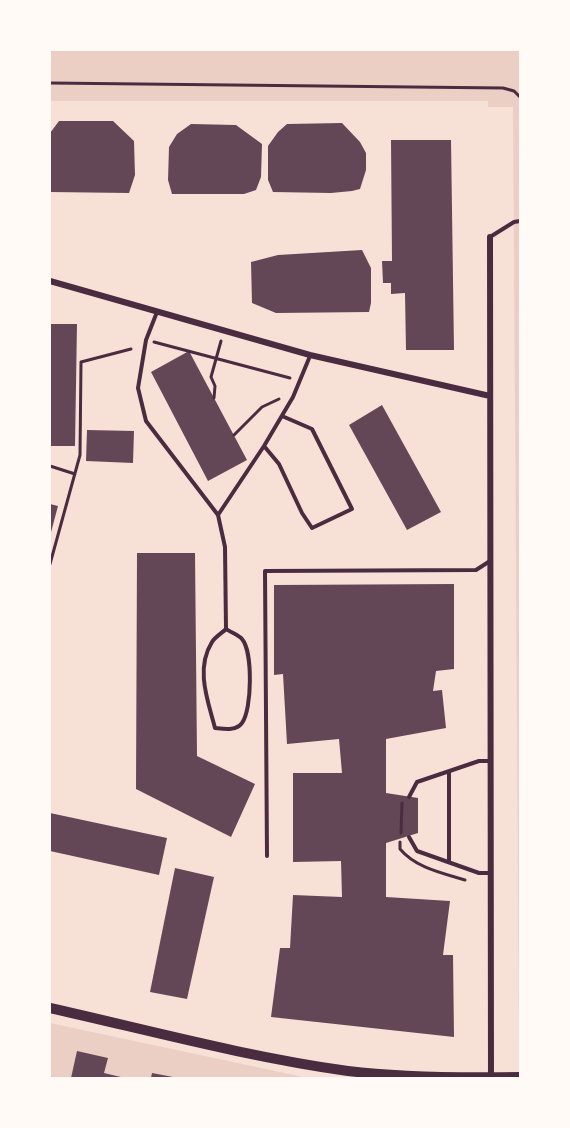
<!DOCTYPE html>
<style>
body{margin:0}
#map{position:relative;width:570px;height:1128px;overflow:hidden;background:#f7e1d7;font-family:Inter,sans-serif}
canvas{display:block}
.frame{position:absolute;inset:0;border:51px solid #fffaf5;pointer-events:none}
</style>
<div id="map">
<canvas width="570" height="1128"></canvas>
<div class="frame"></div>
</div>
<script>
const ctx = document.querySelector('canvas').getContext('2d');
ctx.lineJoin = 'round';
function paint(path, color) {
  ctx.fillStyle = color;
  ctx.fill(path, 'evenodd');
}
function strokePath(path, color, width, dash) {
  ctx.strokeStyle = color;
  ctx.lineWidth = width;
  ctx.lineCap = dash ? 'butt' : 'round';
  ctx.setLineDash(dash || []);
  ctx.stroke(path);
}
const green = new Path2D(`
 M50 50H520V1046H519L513 107H488V101H50Z
 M50 1023 308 1078H50Z`);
const building = new Path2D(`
 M59 121H113L134 141 135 175 129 193 50 192V133Z
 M342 123 360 142 366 153V170L360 189 352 191 331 193 273 192 268 180V146L278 132 287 124Z
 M191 124 236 125 262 144 261 177 256 190 244 194H172L168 180 169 147 177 134Z
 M391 140H451L454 350H406L405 293 391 294V283H383L382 261H392Z
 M362 250 371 268V303L369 312 276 313 252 303 251 262 278 255Z
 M50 324H77L75 446H50Z
 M189 351 247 460 208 481 151 372Z
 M382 405 441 512 407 530 349 425Z
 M87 430 134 431 133 463 86 461Z
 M50 504 58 506 50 536Z
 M137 553H195L197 756 255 784 231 837 136 789Z
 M454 584V669L436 671 433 691 442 690 446 728 386 739V793L418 798V833L386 843V897L450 901 443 955H453L454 1037 271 1017 280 948H290L293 895 342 897 341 861 293 862V773H342L339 739 287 744 283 674 274 675V585Z
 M50 813 167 838 159 875 50 851Z
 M175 868 214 877 187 999 150 992Z
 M77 1051 108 1058 104 1073 125 1078H71Z
 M152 1073 173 1077V1078H151Z`);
const path = new Path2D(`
 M50 83 503 88 514 91 520 97
 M154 342 290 378
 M214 398 215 386 211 377 221 341
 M234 435 262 407 279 399
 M50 466 75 474
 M50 564 80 455 81 362 131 349
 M401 833 402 803
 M400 842V849C416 868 442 873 465 880`);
const service = new Path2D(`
 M490 237 514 222 520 221
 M157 312 146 340 138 388 146 421 218 515
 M264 446 279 464 302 513 312 528 352 509 312 429 282 416
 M226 629C230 632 239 635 242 639 253 652 252 710 242 723 236 731 225 729 215 728 208 701 195 669 212 642 215 637 222 633 226 629L225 547 218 515 264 446 293 397 310 356
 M449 771V862
 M409 797 417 782 479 761H490
 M409 837 417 851 479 873H491
 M267 856 265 571 476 570 490 561`);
const minor = new Path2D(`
 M490 237 491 1078
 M50 281 310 355 490 396`);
const tertiary = new Path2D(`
 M50 1008C148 1030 247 1057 348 1071 405 1078 463 1078 520 1077`);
paint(green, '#ebcfc5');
paint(building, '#644757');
strokePath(path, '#4a2c40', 3);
strokePath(service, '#4a2c40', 4);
strokePath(minor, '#4a2c40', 6);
strokePath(tertiary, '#4a2c40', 10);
</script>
